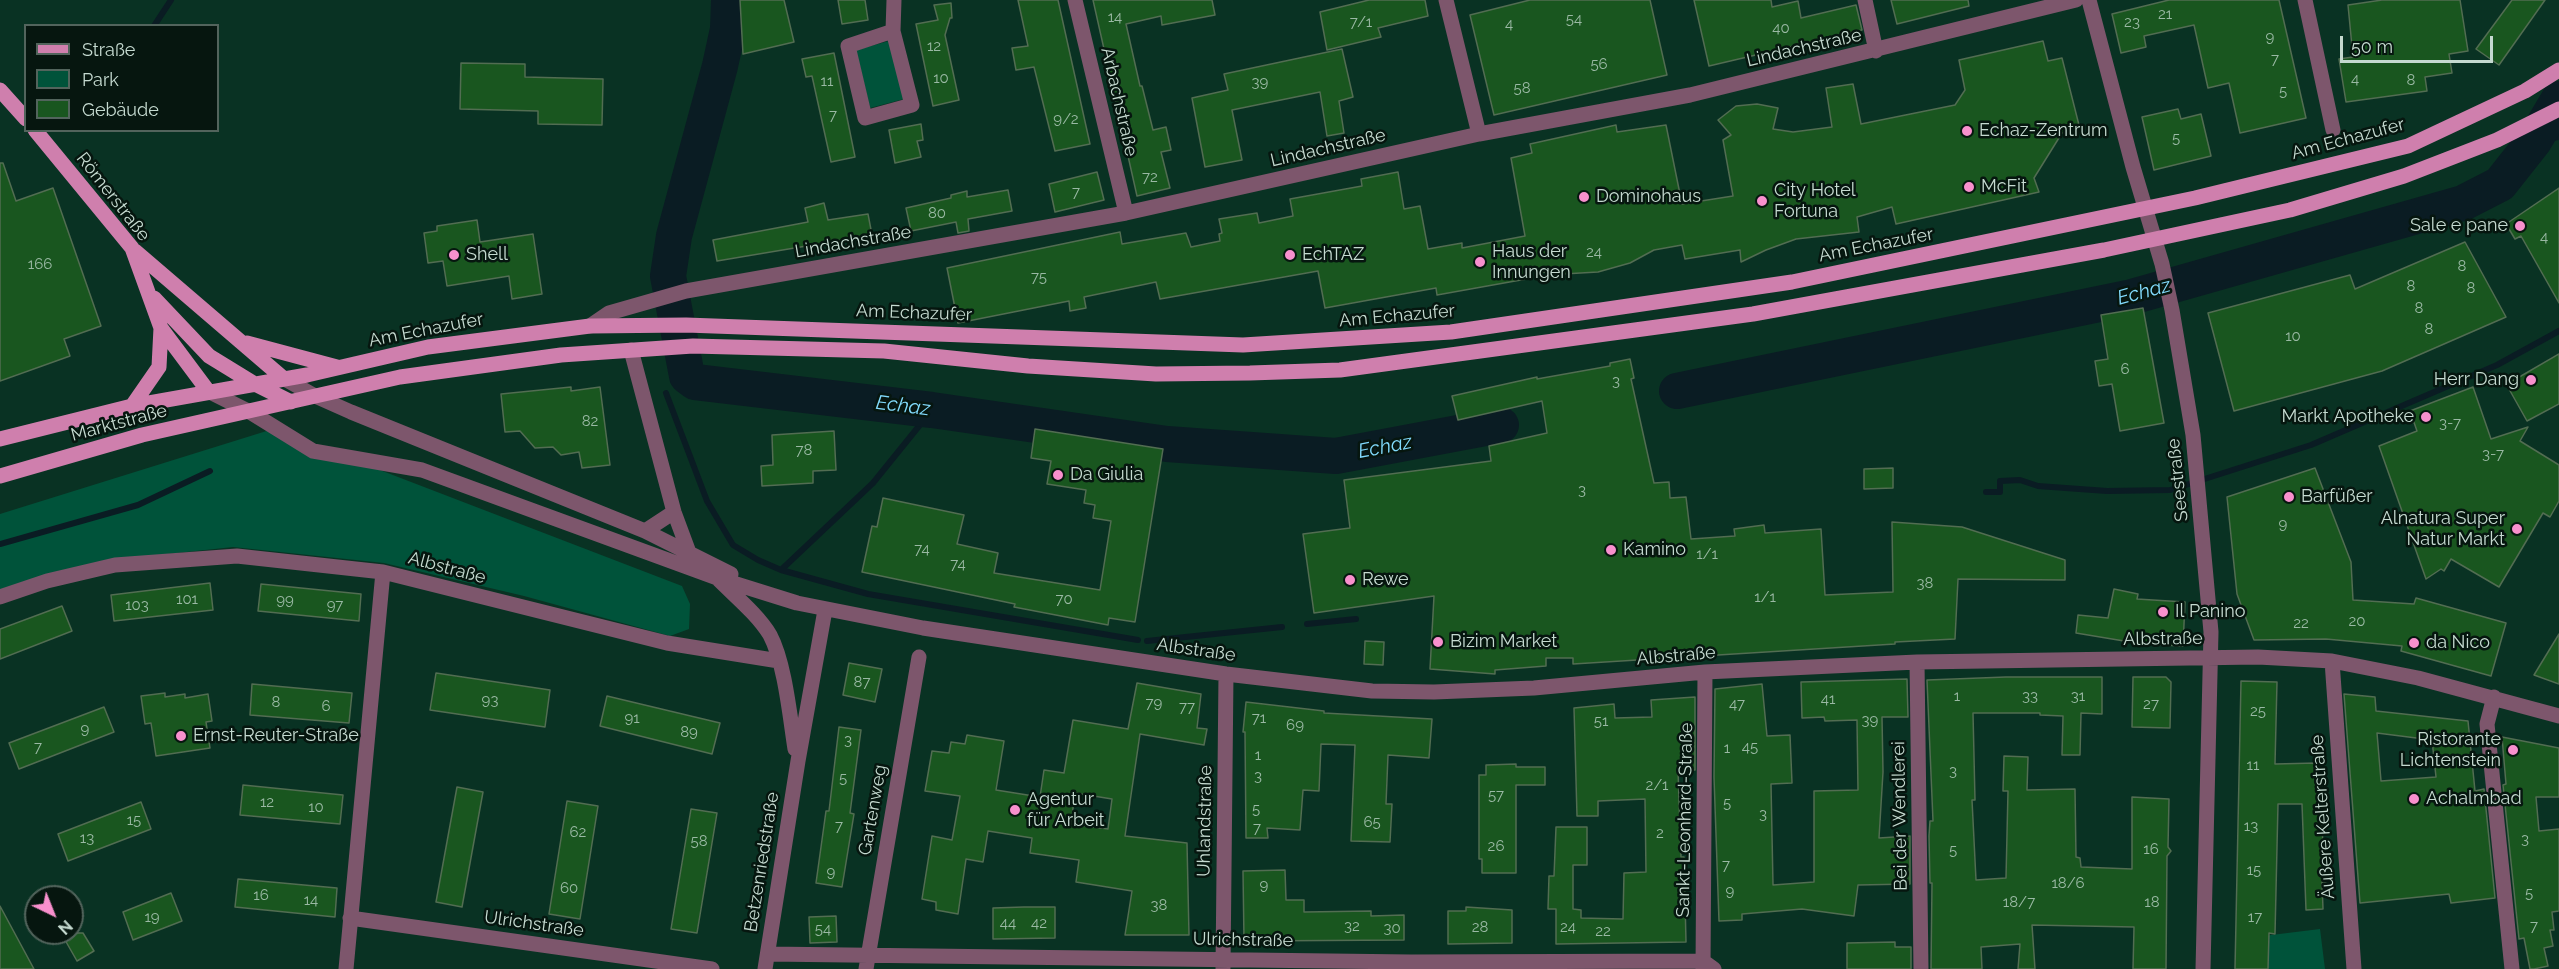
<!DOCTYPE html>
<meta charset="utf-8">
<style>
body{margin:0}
#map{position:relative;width:2559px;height:969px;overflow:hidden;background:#093223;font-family:Raleway,sans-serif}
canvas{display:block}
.legend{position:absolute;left:24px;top:24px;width:195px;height:108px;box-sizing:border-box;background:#06160f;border:2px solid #52645c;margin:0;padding:8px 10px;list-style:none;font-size:18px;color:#c5dad0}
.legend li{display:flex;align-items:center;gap:12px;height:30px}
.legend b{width:30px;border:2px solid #52645c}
.north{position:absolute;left:24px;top:885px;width:60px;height:60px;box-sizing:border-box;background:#06160f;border:2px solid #52645c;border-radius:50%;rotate:137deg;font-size:16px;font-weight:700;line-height:24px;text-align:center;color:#c5dad0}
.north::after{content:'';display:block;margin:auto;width:21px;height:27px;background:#f890cd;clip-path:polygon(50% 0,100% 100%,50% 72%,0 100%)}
.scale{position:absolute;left:2340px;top:36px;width:153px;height:27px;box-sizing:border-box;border:3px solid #c5dad0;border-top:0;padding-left:8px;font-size:18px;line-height:21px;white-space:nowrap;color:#c5dad0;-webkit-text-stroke:4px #06160f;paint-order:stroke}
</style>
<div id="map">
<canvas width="2559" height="969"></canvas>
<ul class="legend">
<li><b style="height:8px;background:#cf7fad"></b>Straße</li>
<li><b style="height:16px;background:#00533a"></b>Park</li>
<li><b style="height:16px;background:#19561f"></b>Gebäude</li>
</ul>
<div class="north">N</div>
<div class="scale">50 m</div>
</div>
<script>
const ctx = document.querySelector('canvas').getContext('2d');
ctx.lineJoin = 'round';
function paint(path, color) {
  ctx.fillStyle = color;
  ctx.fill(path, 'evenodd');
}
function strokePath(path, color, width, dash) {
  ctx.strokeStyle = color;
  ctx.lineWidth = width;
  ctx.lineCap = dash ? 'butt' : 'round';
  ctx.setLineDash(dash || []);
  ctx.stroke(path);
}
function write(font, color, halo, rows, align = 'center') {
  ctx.font = font + ' Raleway,sans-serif';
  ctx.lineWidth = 5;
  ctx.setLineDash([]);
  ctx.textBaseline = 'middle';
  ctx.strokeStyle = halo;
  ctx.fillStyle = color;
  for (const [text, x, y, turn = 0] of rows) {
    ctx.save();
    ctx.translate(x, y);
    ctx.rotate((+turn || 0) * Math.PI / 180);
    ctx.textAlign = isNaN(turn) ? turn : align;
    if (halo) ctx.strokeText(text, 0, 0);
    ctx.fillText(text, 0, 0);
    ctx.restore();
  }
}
const green = new Path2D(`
 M889 41 904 99 870 108 856 50Z
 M273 429 682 586 690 604 689 629 670 636 524 596 384 563 233 547 112 560 0 596V514Z
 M2320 929 2325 969H2254L2255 937Z`);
const water = new Path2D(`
 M674 236V276L662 277Z`);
const stream = new Path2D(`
 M154 26 171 0
 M2534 141 2559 137
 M666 393 707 501 733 545 758 560 781 570 868 594 1138 640
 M1986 492H2000V481L2020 480 2038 486 2107 491 2170 490 2311 445 2497 365 2559 331
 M0 544 138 505 210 471
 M781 570 873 483 932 410
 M1307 624 1356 619
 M1147 641 1282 627`);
const river = new Path2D(`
 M729 0 728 29 720 66 674 236 668 276 687 376 695 382 932 410 1167 444 1336 456 1501 425
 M1677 391 2128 298 2463 203 2500 184 2534 141 2559 99`);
const building = new Path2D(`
 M740 0H784L794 42 743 54Z
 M838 0H865L868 20 842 24Z
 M1018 0H1058L1090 144 1055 151 1034 67 1016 70 1012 48 1028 46Z
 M1093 0H1212L1215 15 1162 25 1161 16 1126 24 1140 86H1142L1153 130 1166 127 1171 150 1161 152 1170 188 1137 196Z
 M1369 0H1425L1428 16 1378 28 1381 37 1327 50 1320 12Z
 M1530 0H1650L1667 75 1494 115 1470 15Z
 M1694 0H1771L1772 7 1798 1 1801 18 1856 5 1862 30 1709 66Z
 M1891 0H1968L1969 6 1897 24Z
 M2169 0H2279L2306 118 2240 133 2229 83 2208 88 2194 25 2144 36 2146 47 2121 53 2112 14Z
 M2382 0H2460L2468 51 2449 54 2452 73 2425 77 2427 91 2346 102 2339 59 2353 57 2348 5Z
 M2512 0H2545L2499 65 2476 49Z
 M951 3 952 18H950L945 35 959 100 933 106 916 24 938 20 934 5Z
 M2043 41 2048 61 2062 58 2080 129 2062 133 2034 178 2039 192 1896 224 1892 207 1857 217 1859 232 1796 239 1766 250 1741 262 1740 250 1685 259 1682 245 1654 250 1630 263 1598 272 1563 274 1531 271 1532 278 1437 295 1436 288 1325 308 1318 271 1160 299 1156 282 1084 297 1086 308 1070 311 1069 301 958 323 947 268 1120 232 1122 244 1186 233 1191 247 1220 241 1219 234 1222 233 1219 219 1257 213 1259 223 1293 216 1290 199 1362 186 1361 179 1398 172 1404 209 1420 206 1428 249 1462 243V248L1525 236 1511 158 1532 153 1530 144 1616 125 1617 132 1666 125 1682 204 1733 196 1723 140 1731 135 1718 120 1736 106 1757 104 1778 108 1773 129 1793 132 1832 127 1826 88 1853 84 1861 124 1955 105 1965 90 1959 60Z
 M1342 49 1353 97 1339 101 1344 133 1327 136 1320 92 1232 110 1242 160 1205 167 1192 98 1228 90 1224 74Z
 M834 53 855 157 831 162 812 76 806 77 802 59Z
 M461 63 525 64V77L603 79 602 125 538 124V111L460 109Z
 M2178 109 2181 119 2201 114 2211 156 2154 170 2142 117Z
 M921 124 923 140 917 141 921 157 895 163 889 130Z
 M0 163H3L16 201 53 188 101 326 64 339 70 356 0 381Z
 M1097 172 1104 200 1055 212 1049 184Z
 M2559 188V303L2521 236 2515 239 2506 224Z
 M1008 190 1012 211 968 219 969 231 958 233 956 222 911 231 906 208 951 198V195L967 191V197Z
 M824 203 828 220 868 214 872 235 717 261 713 240 808 222 805 208Z
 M477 220 480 242 533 234 542 294 512 299 509 276 447 286 443 261 428 263 424 233 437 231V226Z
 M2465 242 2506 317 2382 371 2234 411 2208 313 2350 275 2355 289Z
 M2143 308 2164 423 2120 431 2112 384 2099 386 2095 361 2108 359 2101 315Z
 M2559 354V404L2527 421 2509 389 2511 387 2509 383Z
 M1630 359 1634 378 1631 379 1654 483 1669 482 1670 498 1686 497 1691 539 1735 536 1734 529 1764 525 1765 533 1821 529 1825 595 1893 592 1892 522 1962 527 2065 560V580L1958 579 1955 639 1895 642V644L1573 664V658H1546V666L1495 670V674L1430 669 1434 596 1314 613 1303 534 1350 528 1344 480 1491 461 1489 446 1547 433 1542 401 1458 420 1452 396 1537 377V379L1610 366V363Z
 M571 387V391L600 387 610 465 582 468 579 452 561 455 553 447 535 448 520 431 505 432 501 394Z
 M2473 387 2491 439 2528 427 2520 441 2559 465V501L2550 517 2543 513 2499 587 2451 559 2444 571 2441 569 2426 579 2379 446 2417 431 2410 411Z
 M1035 429 1163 449 1135 622 1109 618 1108 625 1014 607 1015 604 862 572 872 526 877 527 883 498 964 515 957 544 998 553 994 573 1100 590 1111 521 1093 518 1095 505 1084 503 1086 490 1047 484 1051 461 1031 458Z
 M834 431 836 470 813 471V483L762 486 761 466 773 465 772 435Z
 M1893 468V488L1864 489V469Z
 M2315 468 2351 562 2353 600 2414 604 2416 598 2506 623 2491 676 2401 651 2402 646 2326 639 2254 640 2237 594 2227 497Z
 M210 583 213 610 114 621 111 595Z
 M261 584 361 594 359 621 258 611Z
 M2114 589 2138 594 2137 599 2185 602 2183 646 2142 644 2076 633 2078 615 2108 618Z
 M62 606 72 631 0 659V629Z
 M2559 634V684L2534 675Z
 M1365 641 1384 642 1383 665 1364 664Z
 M849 663 882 669 875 702 843 695Z
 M436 673 550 690 545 727 430 710Z
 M2006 677H2102V714L2081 713 2080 755H2062L2063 716 2040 715V713H1973L1975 800H1972L1976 880 2006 878 2008 791H2003L2004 756 2028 757 2027 790 2075 789 2076 857 2080 858 2081 867 2132 869V797L2169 799 2168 847 2171 851 2167 856 2166 969H2133L2134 927 2032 925 2035 969H2018L2020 944 1981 947 1982 969H1931L1932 883H1930L1929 836 1930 821H1933L1927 680Z
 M2133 677H2166L2171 682 2170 728 2132 727Z
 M1907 679 1908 717H1882L1883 772 1879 838 1910 836V884L1858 885 1854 916 1802 909 1742 914V920L1719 921 1714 777 1715 689 1762 684 1767 736 1790 735 1792 783 1771 784 1773 885 1814 882V791L1858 790 1857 720 1825 721 1824 717 1802 718 1801 682Z
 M2241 681 2277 682 2275 764 2317 763 2326 882H2322L2323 909 2306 910 2302 804H2278L2275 934 2269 933 2268 969H2235Z
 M1137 683 1201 694 1197 728 1207 729 1204 745 1140 734 1125 836 1187 843 1189 935H1125L1132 891 1076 882 1079 860 1030 853 1032 838 988 831 983 862 966 859 958 914 936 910V902L922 899 932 836 952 840 960 796 925 791 932 751 949 753 951 742 965 744 967 735 1004 741 996 790 1040 797 1044 770 1064 773 1073 720 1128 729ZM1075 793 1112 799 1108 829 1071 824Z
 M252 684 352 693 349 723 250 715Z
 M165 693V697L185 694V698L208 694 212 721 206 722 210 748 156 756 151 723 145 724 141 696Z
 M2344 694 2375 697 2376 711 2468 721 2475 791 2484 789 2495 898 2451 903 2449 894 2360 903ZM2377 733 2432 740 2436 777 2381 781Z
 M607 696 720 723 712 754 600 726Z
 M1695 697V770H1678L1681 857H1684L1686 942 1556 944V909H1548L1549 876H1554L1556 827H1587V865H1573V909L1581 910V918L1623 919 1624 873 1646 872 1645 799 1598 801V816H1577L1574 708 1614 704 1615 718 1652 717 1651 700Z
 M1246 702 1324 711V713L1432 719 1429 758 1388 755 1386 804H1392L1390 842 1351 841 1355 745 1321 744 1319 791 1303 790 1300 830 1267 828 1268 838H1246L1245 732H1243Z
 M104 707 114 732 19 769 9 743Z
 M839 727 861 730 850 813 854 814 842 887 816 883 826 811H829Z
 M2502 737 2559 748V797H2536L2539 831 2559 829V911L2552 912 2554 930H2550L2553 946 2544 948 2548 966 2534 969H2530L2524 938 2519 939 2503 785 2506 784Z
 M1516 764V767H1545V785H1516V873H1482V859H1479V775H1486V765Z
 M243 785 343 795 340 824 240 815Z
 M457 787 483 792 462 907 436 902Z
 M567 801 598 806 580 919 549 914Z
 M141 802 151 829 68 861 58 834Z
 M691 809 717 813 697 933 671 929Z
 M1285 870 1286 900H1304V912L1371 911V916L1404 915V940L1244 941 1243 871Z
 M238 879 337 888 335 917 235 907Z
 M171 893 182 921 133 940 123 912Z
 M0 906 34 969H0Z
 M1024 907H1055V938L993 939V908Z
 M1466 907 1512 910V943L1448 944V911H1466Z
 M836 916 837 942 810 943 809 917Z
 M61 933H83L94 951 77 961Z
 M1895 942V947H1911V969H1847V943Z`);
const minor = new Path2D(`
 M1075 0 1126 213
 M1446 0 1479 134
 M1865 0 1876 51
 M2089 0 2133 167 2162 264 2172 310 2193 435 2211 632 2203 969
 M2305 0 2333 130
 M893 31 848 46 865 118 912 105 893 31 894 0
 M590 326 609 313 686 291 1126 213 1479 134 1690 95 2076 0
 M631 350 674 512 690 555
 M283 378 315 396 351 412 645 531 731 574
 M208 391 250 412 313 451 422 470 717 578 797 603 923 628 1226 674 1372 691 1434 692 1534 688 1705 672 1917 662 2258 657 2332 661 2418 678 2559 716
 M645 531 674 512
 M719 580C736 597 758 615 770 635 785 663 790 718 795 749
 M0 597 47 581 115 565 237 556 383 572 667 643 779 661
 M2332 661 2354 969
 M1917 662 1921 969
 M2494 697 2487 724 2512 969
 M350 918 712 969
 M768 954 1411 962 1703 961 1714 969
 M1223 968 1226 674
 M346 969 383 572
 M765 969 798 761 825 610
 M866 969 919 657
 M1703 969 1705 672`);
const major = new Path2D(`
 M0 90 26 119
 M35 130 132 248 161 328 208 391
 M135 251 283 378
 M154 298 209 356 253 383 291 402
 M247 343 337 367
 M132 406 159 367 161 328
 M0 439 132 406 307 375 428 347 590 326 686 325 1243 345 1451 332 1792 282 2195 198 2408 146 2525 91 2559 70
 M0 476 142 435 400 377 561 355 693 346 884 351 1028 366 1156 374 1250 373 1340 370 1753 314 2104 250 2290 210 2404 176 2497 140 2559 109`);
const markers = [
 [1967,131,6,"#f890cd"],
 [1969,187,6,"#f890cd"],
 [1584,197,6,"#f890cd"],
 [1762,201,6,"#f890cd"],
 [2520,226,6,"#f890cd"],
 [454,255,6,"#f890cd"],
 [1290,255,6,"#f890cd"],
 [1480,262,6,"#f890cd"],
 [2531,380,6,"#f890cd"],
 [2426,417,6,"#f890cd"],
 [1058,475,6,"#f890cd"],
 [2289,497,6,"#f890cd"],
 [2517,529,6,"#f890cd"],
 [1611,550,6,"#f890cd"],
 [1350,580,6,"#f890cd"],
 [2163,612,6,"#f890cd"],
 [1438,642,6,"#f890cd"],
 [2414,643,6,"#f890cd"],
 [181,736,6,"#f890cd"],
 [2513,750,6,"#f890cd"],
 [2414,799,6,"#f890cd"],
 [1015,810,6,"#f890cd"]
];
const numberNames = [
 ["21",2165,14],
 ["14",1115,17],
 ["54",1574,19],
 ["7/1",1361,22],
 ["23",2132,22],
 ["4",1509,24],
 ["40",1781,28],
 ["9",2270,37],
 ["12",934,46],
 ["7",2275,59],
 ["56",1599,64],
 ["10",941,78],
 ["4",2355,79],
 ["8",2411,80],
 ["11",827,81],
 ["39",1260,82],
 ["58",1522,88],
 ["5",2283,91],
 ["7",833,115],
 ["9/2",1066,119],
 ["5",2176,138],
 ["72",1150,177],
 ["7",1076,192],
 ["80",937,213],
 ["4",2544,237],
 ["24",1594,252],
 ["166",40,264],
 ["8",2462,266],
 ["75",1039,277],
 ["8",2411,286],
 ["8",2471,288],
 ["8",2419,308],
 ["8",2429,329],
 ["10",2293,336],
 ["6",2125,369],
 ["3",1616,381],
 ["82",590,421],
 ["3-7",2450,423],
 ["78",804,450],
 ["3-7",2493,454],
 ["3",1582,490],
 ["9",2283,524],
 ["74",922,549],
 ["1/1",1707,554],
 ["74",958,564],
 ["38",1925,583],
 ["1/1",1765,597],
 ["101",187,599],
 ["70",1064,599],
 ["99",285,600],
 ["103",137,605],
 ["97",335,605],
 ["20",2357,621],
 ["22",2301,623],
 ["87",862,682],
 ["1",1957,696],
 ["33",2030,696],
 ["31",2078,696],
 ["41",1828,699],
 ["93",490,700],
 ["8",276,702],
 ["79",1154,703],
 ["47",1737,704],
 ["27",2151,704],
 ["6",326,706],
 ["77",1187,707],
 ["25",2258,711],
 ["91",632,718],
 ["71",1259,718],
 ["39",1870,720],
 ["51",1601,721],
 ["69",1295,725],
 ["9",85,729],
 ["89",689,732],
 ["3",848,740],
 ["7",38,747],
 ["45",1750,747],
 ["1",1727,748],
 ["1",1258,755],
 ["11",2253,765],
 ["3",1953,771],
 ["3",1258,776],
 ["5",843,778],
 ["2/1",1657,785],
 ["57",1496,795],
 ["12",267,802],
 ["5",1727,803],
 ["10",316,807],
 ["5",1256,809],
 ["3",1763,814],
 ["15",134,820],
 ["65",1372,822],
 ["7",839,826],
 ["13",2251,826],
 ["7",1257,828],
 ["62",578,832],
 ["2",1660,833],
 ["13",87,838],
 ["3",2525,839],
 ["58",699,841],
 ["26",1496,846],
 ["16",2151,849],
 ["5",1953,850],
 ["7",1726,865],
 ["15",2254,870],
 ["9",831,872],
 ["18/6",2068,883],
 ["9",1264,885],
 ["60",569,888],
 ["9",1730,891],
 ["5",2529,893],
 ["16",261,895],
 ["14",311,900],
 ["18/7",2019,902],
 ["18",2152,902],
 ["38",1159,905],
 ["19",152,917],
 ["17",2255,917],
 ["44",1008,923],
 ["42",1039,923],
 ["32",1352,926],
 ["7",2534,926],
 ["28",1480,927],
 ["24",1568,927],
 ["30",1392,928],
 ["54",823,929],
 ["22",1603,931]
];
const streetNames = [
 ["Lindachstraße",1804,48,-13],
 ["Arbachstraße",1119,102,77],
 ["Am Echazufer",2348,139,-15],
 ["Lindachstraße",1328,148,-13],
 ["Römerstraße",113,197,52],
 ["Lindachstraße",853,242,-10],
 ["Am Echazufer",1876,245,-11],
 ["Am Echazufer",914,313,2],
 ["Am Echazufer",1397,316,-5],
 ["Am Echazufer",426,330,-11],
 ["Marktstraße",119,423,-15],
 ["Seestraße",2178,480,-96],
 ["Albstraße",447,568,15],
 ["Albstraße",2163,639,-1],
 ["Albstraße",1196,650,8],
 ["Albstraße",1676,656,-5],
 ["Gartenweg",873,810,-80],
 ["Bei der Wendlerei",1900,816,-91],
 ["Äußere Kelterstraße",2323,817,-94],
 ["Sankt-Leonhard-Straße",1685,820,-89],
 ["Uhlandstraße",1205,821,-89],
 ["Betzenriedstraße",762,862,-81],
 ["Ulrichstraße",534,924,8],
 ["Ulrichstraße",1243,940,1]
];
const poiNames = [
 ["Echaz-Zentrum",1979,131],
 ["McFit",1981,187],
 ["City Hotel",1774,191],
 ["Fortuna",1774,212],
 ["Dominohaus",1596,197],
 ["Sale e pane",2508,226,"right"],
 ["Haus der",1492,252],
 ["Innungen",1492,273],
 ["Shell",466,255],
 ["EchTAZ",1302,255],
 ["Herr Dang",2519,380,"right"],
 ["Markt Apotheke",2414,417,"right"],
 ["Da Giulia",1070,475],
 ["Barfüßer",2301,497],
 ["Alnatura Super",2505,519,"right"],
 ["Natur Markt",2505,540,"right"],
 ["Kamino",1623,550],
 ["Rewe",1362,580],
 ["Il Panino",2175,612],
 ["Bizim Market",1450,642],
 ["da Nico",2426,643],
 ["Ernst-Reuter-Straße",193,736],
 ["Ristorante",2501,740,"right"],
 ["Lichtenstein",2501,761,"right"],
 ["Achalmbad",2426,799],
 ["Agentur",1027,800],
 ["für Arbeit",1027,821]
];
const waterNames = [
 ["Echaz",2144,292,-15],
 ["Echaz",903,406,7],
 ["Echaz",1385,447,-11]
];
paint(green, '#00533a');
paint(water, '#0a1c23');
strokePath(stream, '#0a1c23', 6);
strokePath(river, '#0a1c23', 36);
paint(building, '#19561f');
strokePath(building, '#526d52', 1.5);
strokePath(minor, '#7d566c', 15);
strokePath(major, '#cf7fad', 15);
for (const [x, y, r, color] of markers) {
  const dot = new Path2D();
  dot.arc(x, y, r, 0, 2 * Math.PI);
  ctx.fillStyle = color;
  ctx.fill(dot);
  strokePath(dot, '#06160f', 2);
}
write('15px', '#9ab9a4', null, numberNames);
write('18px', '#c5dad0', '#06160f', streetNames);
write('18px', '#c5dad0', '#06160f', poiNames, 'left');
write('italic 20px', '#82dbfd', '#06160f', waterNames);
</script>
